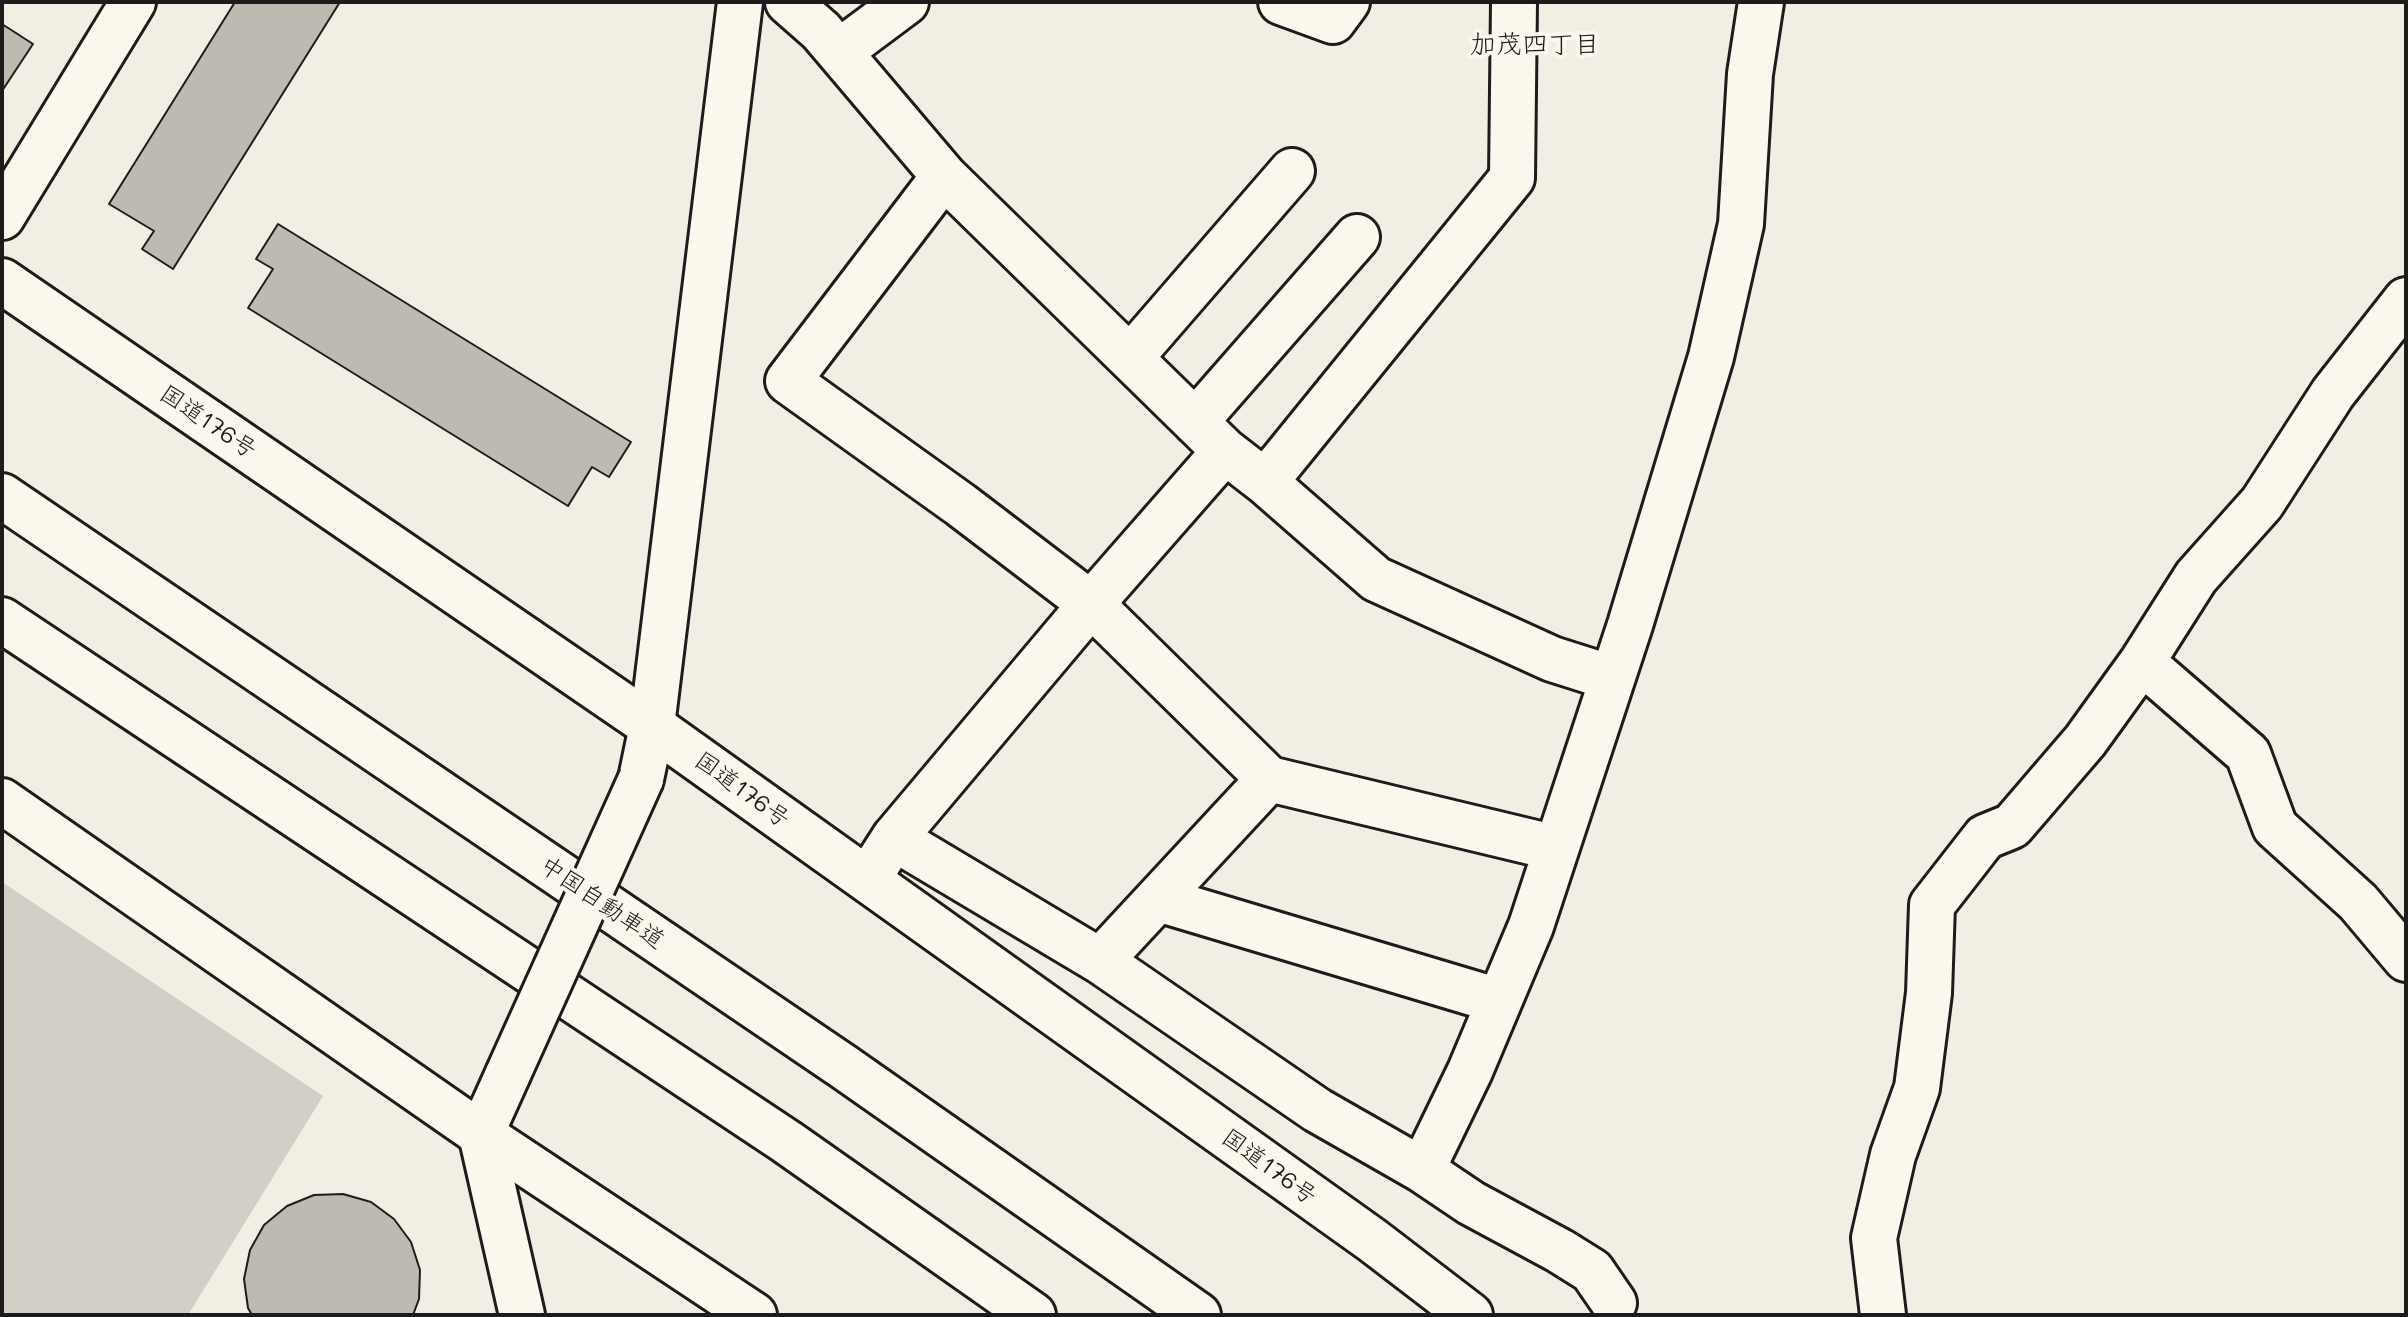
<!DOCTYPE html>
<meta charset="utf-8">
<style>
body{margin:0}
#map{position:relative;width:2408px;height:1317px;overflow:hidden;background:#f2eee4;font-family:Mali,sans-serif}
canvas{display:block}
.frame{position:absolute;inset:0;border:4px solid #1c1c1c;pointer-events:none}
</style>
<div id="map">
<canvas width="2408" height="1317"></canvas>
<div class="frame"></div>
</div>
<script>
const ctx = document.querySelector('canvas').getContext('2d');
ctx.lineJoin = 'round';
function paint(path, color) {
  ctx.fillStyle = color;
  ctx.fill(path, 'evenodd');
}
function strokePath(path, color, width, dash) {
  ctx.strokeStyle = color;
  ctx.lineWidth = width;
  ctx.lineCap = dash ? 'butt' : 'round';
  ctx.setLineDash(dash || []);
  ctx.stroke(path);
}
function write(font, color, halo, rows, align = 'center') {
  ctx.font = font + ' Mali,"Klee One",sans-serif';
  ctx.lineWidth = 8;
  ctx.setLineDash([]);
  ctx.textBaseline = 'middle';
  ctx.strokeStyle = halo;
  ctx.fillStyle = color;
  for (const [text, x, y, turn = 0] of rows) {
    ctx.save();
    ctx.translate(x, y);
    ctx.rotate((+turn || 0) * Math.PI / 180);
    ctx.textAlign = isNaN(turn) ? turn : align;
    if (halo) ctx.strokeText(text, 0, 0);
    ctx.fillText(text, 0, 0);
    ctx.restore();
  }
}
const green = new Path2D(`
 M2 882 323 1096 188 1315H2Z`);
const building = new Path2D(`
 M235 2H340L173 269 142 249 154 231 109 204Z
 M2 24 33 44 2 91Z
 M278 224 631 442 609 477 592 467 568 506 248 308 273 269 256 259Z
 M343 1194 371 1202 394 1219 411 1242 420 1270 419 1299 413 1315H252L248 1308 244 1279 250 1250 264 1225 287 1206 314 1195Z`);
const minor = new Path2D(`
 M788 2 821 31 944 176 1225 451 1265 482 1376 579 1552 659 1612 678
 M1281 2 1333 21 1347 2
 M839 52 906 2
 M944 176 788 381 961 505 1091 604 1269 779
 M1130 358 1292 171
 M1195 422 1357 237
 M1265 482 1512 178 1514 2
 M2142 662 2248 754 2275 827 2358 902 2406 959
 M641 779 652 726 740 2
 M894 838 1091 604 1225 451
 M1556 848 1269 779 1100 961 1317 1110 1422 1170 1471 1203 1560 1251 1592 1271 1614 1303
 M878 863 894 838 1100 961
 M1158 899 1499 1001
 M1422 1170 1470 1071 1531 926 1630 625 1711 357 1741 224 1750 74 1761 2
 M1883 1315 1874 1238 1893 1155 1917 1088 1929 993 1932 905 1985 837 2012 826 2085 741 2142 662 2196 577 2262 503 2333 393 2406 300`);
const tertiary = new Path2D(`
 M2 217 133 2
 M508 1074 481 1134 522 1315`);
const trunk = new Path2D(`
 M2 281 652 726 1372 1240 1470 1315
 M2 801 481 1134 754 1315`);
const motorway = new Path2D(`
 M2 496 844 1067 1198 1315
 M2 620 787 1142 1033 1315`);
const tertiaryBridge = new Path2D(`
 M508 1074 641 779`);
const streetNames = [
 ["国道176号",208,422,34],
 ["国道176号",742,790,36],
 ["中国自動車道",602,903,34],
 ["国道176号",1269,1167,36]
];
const neighbourhoodNames = [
 ["加茂四丁目",1535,45]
];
paint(green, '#d2cfc6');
paint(building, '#bdbab1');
strokePath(building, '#1c1c1c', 2);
strokePath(minor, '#1c1c1c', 50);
strokePath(tertiary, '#1c1c1c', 50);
strokePath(trunk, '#1c1c1c', 50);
strokePath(motorway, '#1c1c1c', 50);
strokePath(minor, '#fbf7ec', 44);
strokePath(tertiary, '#fbf7ec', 44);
strokePath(trunk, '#fbf7ec', 44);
strokePath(motorway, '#fbf7ec', 44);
strokePath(tertiaryBridge, '#1c1c1c', 50, []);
strokePath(tertiaryBridge, '#fbf7ec', 44);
write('24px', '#1c1c1c', '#fbf7ec', streetNames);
write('26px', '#1c1c1c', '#fbf7ec', neighbourhoodNames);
</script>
